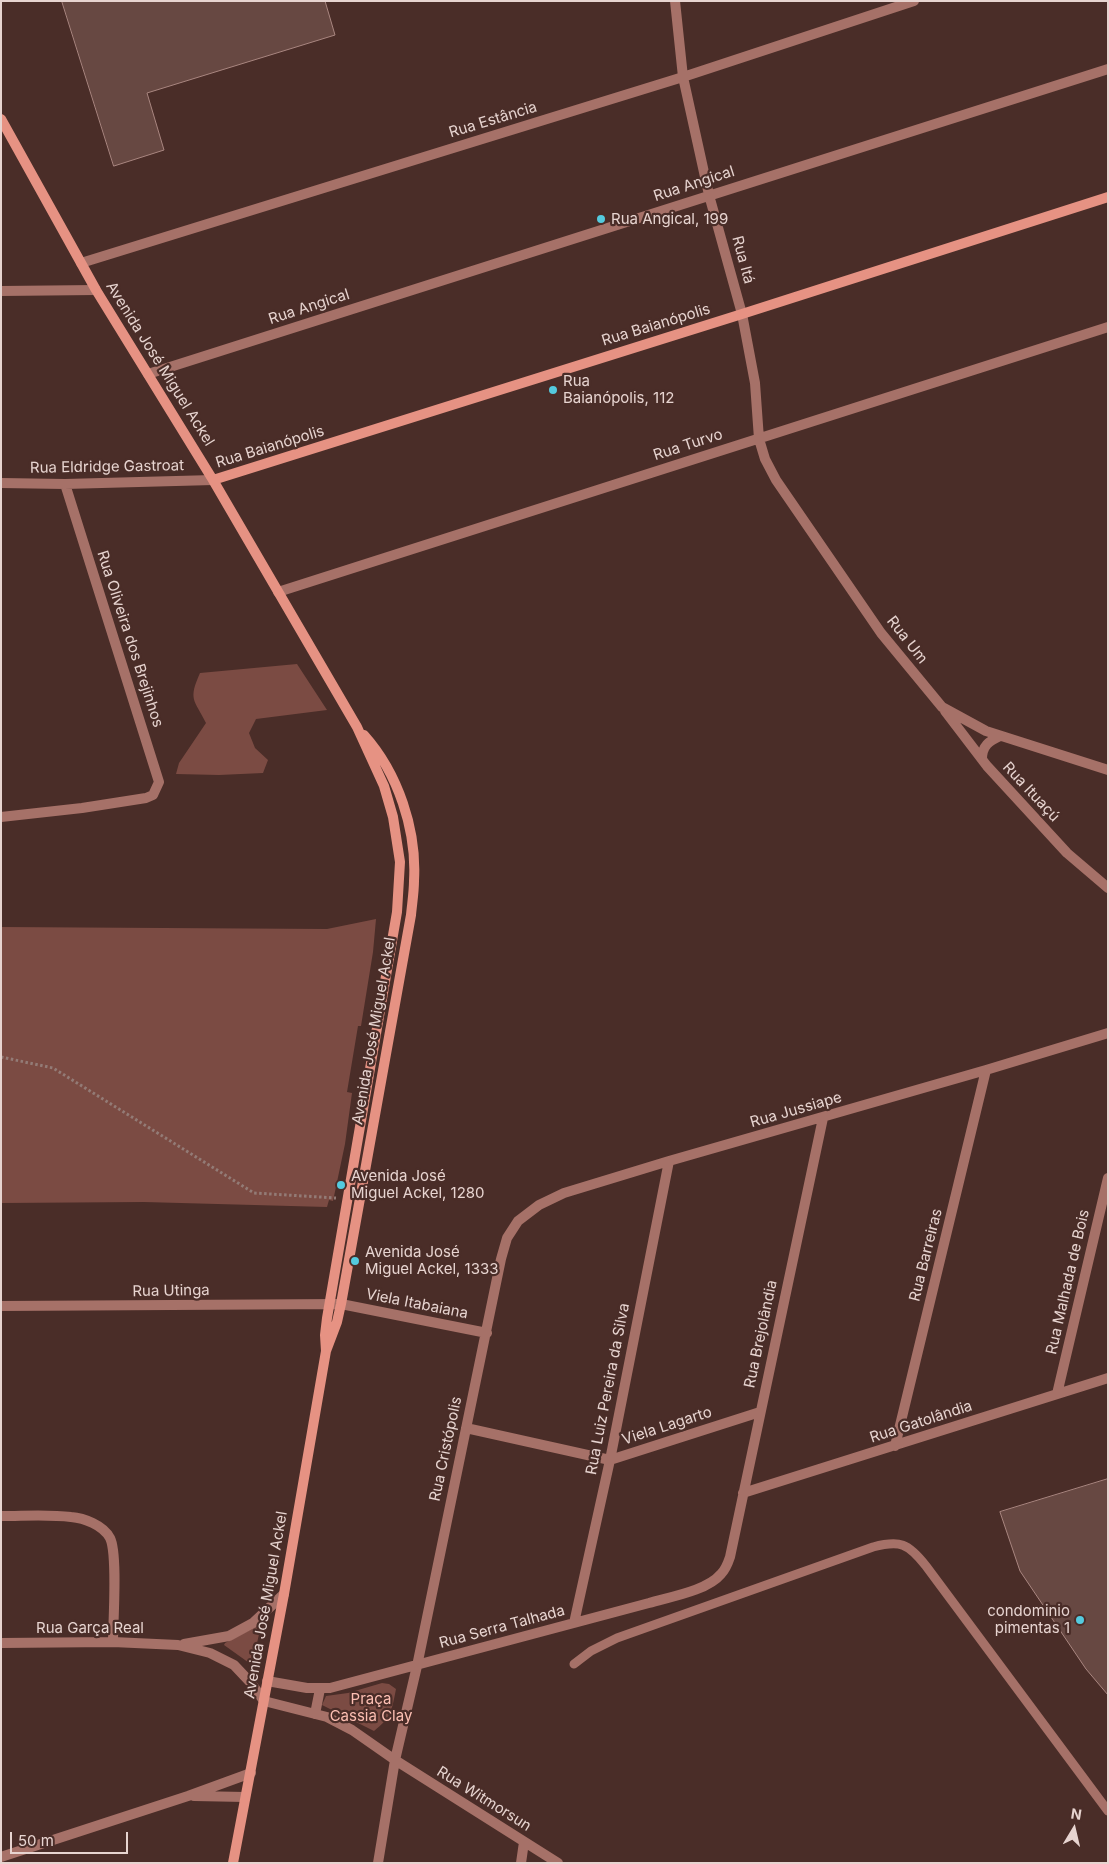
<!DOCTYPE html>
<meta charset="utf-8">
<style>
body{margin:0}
#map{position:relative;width:1109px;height:1864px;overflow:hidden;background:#4a2d28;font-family:Inter,sans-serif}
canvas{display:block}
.frame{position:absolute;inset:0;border:2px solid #e7d4d0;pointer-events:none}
.north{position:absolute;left:1049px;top:1804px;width:50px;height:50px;-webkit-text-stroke:4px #4a2d28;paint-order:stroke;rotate:9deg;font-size:14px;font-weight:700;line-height:20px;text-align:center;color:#e7d4d0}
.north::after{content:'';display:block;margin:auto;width:18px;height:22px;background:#e7d4d0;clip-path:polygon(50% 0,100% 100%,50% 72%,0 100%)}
.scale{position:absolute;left:10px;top:1832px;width:118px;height:22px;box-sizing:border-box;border:2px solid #e7d4d0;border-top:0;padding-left:6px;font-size:15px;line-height:18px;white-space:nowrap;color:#e7d4d0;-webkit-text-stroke:4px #4a2d28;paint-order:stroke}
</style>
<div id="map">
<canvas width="1109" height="1864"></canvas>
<div class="frame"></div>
<div class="north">N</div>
<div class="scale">50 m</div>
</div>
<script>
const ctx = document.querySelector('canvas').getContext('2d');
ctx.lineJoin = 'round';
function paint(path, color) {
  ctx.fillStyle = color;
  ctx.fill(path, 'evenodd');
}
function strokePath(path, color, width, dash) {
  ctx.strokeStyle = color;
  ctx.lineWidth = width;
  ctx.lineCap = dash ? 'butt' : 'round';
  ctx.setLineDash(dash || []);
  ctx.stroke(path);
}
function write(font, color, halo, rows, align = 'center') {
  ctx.font = font + ' Inter,sans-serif';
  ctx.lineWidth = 4.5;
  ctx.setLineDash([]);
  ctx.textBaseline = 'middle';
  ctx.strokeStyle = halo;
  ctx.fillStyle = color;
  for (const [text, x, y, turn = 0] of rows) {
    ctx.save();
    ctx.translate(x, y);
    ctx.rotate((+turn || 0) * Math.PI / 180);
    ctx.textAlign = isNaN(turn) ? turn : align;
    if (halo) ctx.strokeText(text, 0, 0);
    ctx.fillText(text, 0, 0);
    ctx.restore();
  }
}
const green = new Path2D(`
 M297 664 327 710 256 719 249 733 255 748 268 760 263 773 219 775 176 774 179 763 206 723C194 699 188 700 200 673Z
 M376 919 373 952 361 1026H358L347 1092 352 1093 345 1144 333 1201 329 1200 327 1207 144 1202 1 1203V927L327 929Z
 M256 1627 260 1630 252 1665 224 1645 225 1643Z
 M382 1683 389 1684 396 1689C392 1710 391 1718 374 1731L322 1705 326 1696 348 1693Z`);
const building = new Path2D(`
 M62 1H325L335 35 147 93 164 150 114 166Z
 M1108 1479V1695L1086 1669 1020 1571 1000 1512Z`);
const path = new Path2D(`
 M1 1057 53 1068 254 1193 336 1198`);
const lane = new Path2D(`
 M574 1664 591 1651 617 1638 873 1547C900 1540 908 1543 926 1566L1108 1811`);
const street = new Path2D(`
 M675 1 683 77 709 195 742 314 755 383 759 439 765 459 776 480 881 633 942 707 986 731 1108 770
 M81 263 683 77 914 1
 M1 291 96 290
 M148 374 1108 69
 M1 483 65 484 213 480
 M278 592 1108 327
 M945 711 987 766 1067 853 1108 888
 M982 759C982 746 989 741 1000 736
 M1 817 82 808 146 798 153 795 159 782 65 484
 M1 1306 341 1304 487 1333
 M1057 1394 1108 1178
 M466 1428 610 1460 760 1412
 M895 1446 986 1070
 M743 1493 1108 1378
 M1 1516C24 1516 48 1514 71 1517 84 1518 103 1525 110 1538 118 1554 113 1621 113 1642
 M574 1623 610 1460 669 1161
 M1 1643 113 1642 178 1645 210 1653 234 1665 251 1683 264 1701 327 1717 352 1730 395 1760 558 1863
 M184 1644 229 1636 253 1623 284 1594
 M267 1681 307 1688H330L649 1603C669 1597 707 1591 721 1574 726 1569 728 1563 730 1557L823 1118
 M315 1714 320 1689
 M194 1796 245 1797
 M1 1857 188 1796 251 1773
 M378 1863 395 1760 417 1666 501 1259 507 1238 518 1221 539 1205 564 1193 669 1161 986 1070 1108 1033
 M521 1863 524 1842`);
const secondary = new Path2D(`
 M1 119 96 290 213 480 357 727 384 786 393 817 400 862 397 912 327 1318 325 1335 326 1351
 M213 480 742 314 1108 197
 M233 1863 284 1594 326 1351 337 1322 341 1304 411 915C412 904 414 892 414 881 417 830 398 773 364 735`);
const markers = [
 [601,219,5,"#54cade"],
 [553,390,5,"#54cade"],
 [341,1185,5,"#54cade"],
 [355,1261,5,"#54cade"],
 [1080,1620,5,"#54cade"]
];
const streetNames = [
 ["Rua Estância",493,120,-17],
 ["Rua Angical",694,184,-18],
 ["Rua Itá",743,260,75],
 ["Rua Angical",309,307,-18],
 ["Rua Baianópolis",656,325,-17],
 ["Avenida José Miguel Ackel",160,364,58],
 ["Rua Turvo",688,445,-18],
 ["Rua Baianópolis",270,447,-17],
 ["Rua Eldridge Gastroat",107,467,-1],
 ["Rua Oliveira dos Brejinhos",130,639,72],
 ["Rua Um",907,640,52],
 ["Rua Ituaçú",1031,792,47],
 ["Avenida José Miguel Ackel",374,1031,-80],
 ["Rua Jussiape",796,1110,-16],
 ["Rua Barreiras",926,1255,-76],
 ["Rua Malhada de Bois",1068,1282,-77],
 ["Rua Utinga",171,1291,-1],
 ["Viela Itabaiana",417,1304,11],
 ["Rua Brejolândia",761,1334,-78],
 ["Rua Luiz Pereira da Silva",608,1389,-79],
 ["Rua Gatolândia",921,1422,-18],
 ["Viela Lagarto",667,1426,-18],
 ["Rua Cristópolis",446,1449,-78],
 ["Avenida José Miguel Ackel",266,1605,-80],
 ["Rua Serra Talhada",502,1627,-15],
 ["Rua Garça Real",90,1628],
 ["Rua Witmorsun",484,1799,32]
];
const poiNames = [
 ["Rua Angical, 199",611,219],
 ["Rua",563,381],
 ["Baianópolis, 112",563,398],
 ["Avenida José",351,1176],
 ["Miguel Ackel, 1280",351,1193],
 ["Avenida José",365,1252],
 ["Miguel Ackel, 1333",365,1269],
 ["condominio",1070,1611,"right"],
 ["pimentas 1",1070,1628,"right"]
];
const parkNames = [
 ["Praça",371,1699],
 ["Cassia Clay",371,1716]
];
paint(green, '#7b4b43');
paint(building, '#674842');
strokePath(building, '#a98680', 1);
strokePath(path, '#937b76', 3, [2.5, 2.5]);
strokePath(lane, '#a67168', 9);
strokePath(street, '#a67168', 10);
strokePath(secondary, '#e69283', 10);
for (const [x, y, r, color] of markers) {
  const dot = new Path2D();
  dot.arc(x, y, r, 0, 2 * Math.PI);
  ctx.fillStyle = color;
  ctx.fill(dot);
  strokePath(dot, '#4a2d28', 2);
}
write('15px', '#e7d4d0', '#4a2d28', streetNames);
write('15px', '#e7d4d0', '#4a2d28', poiNames, 'left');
write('15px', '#fdbfb3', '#4a2d28', parkNames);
</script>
